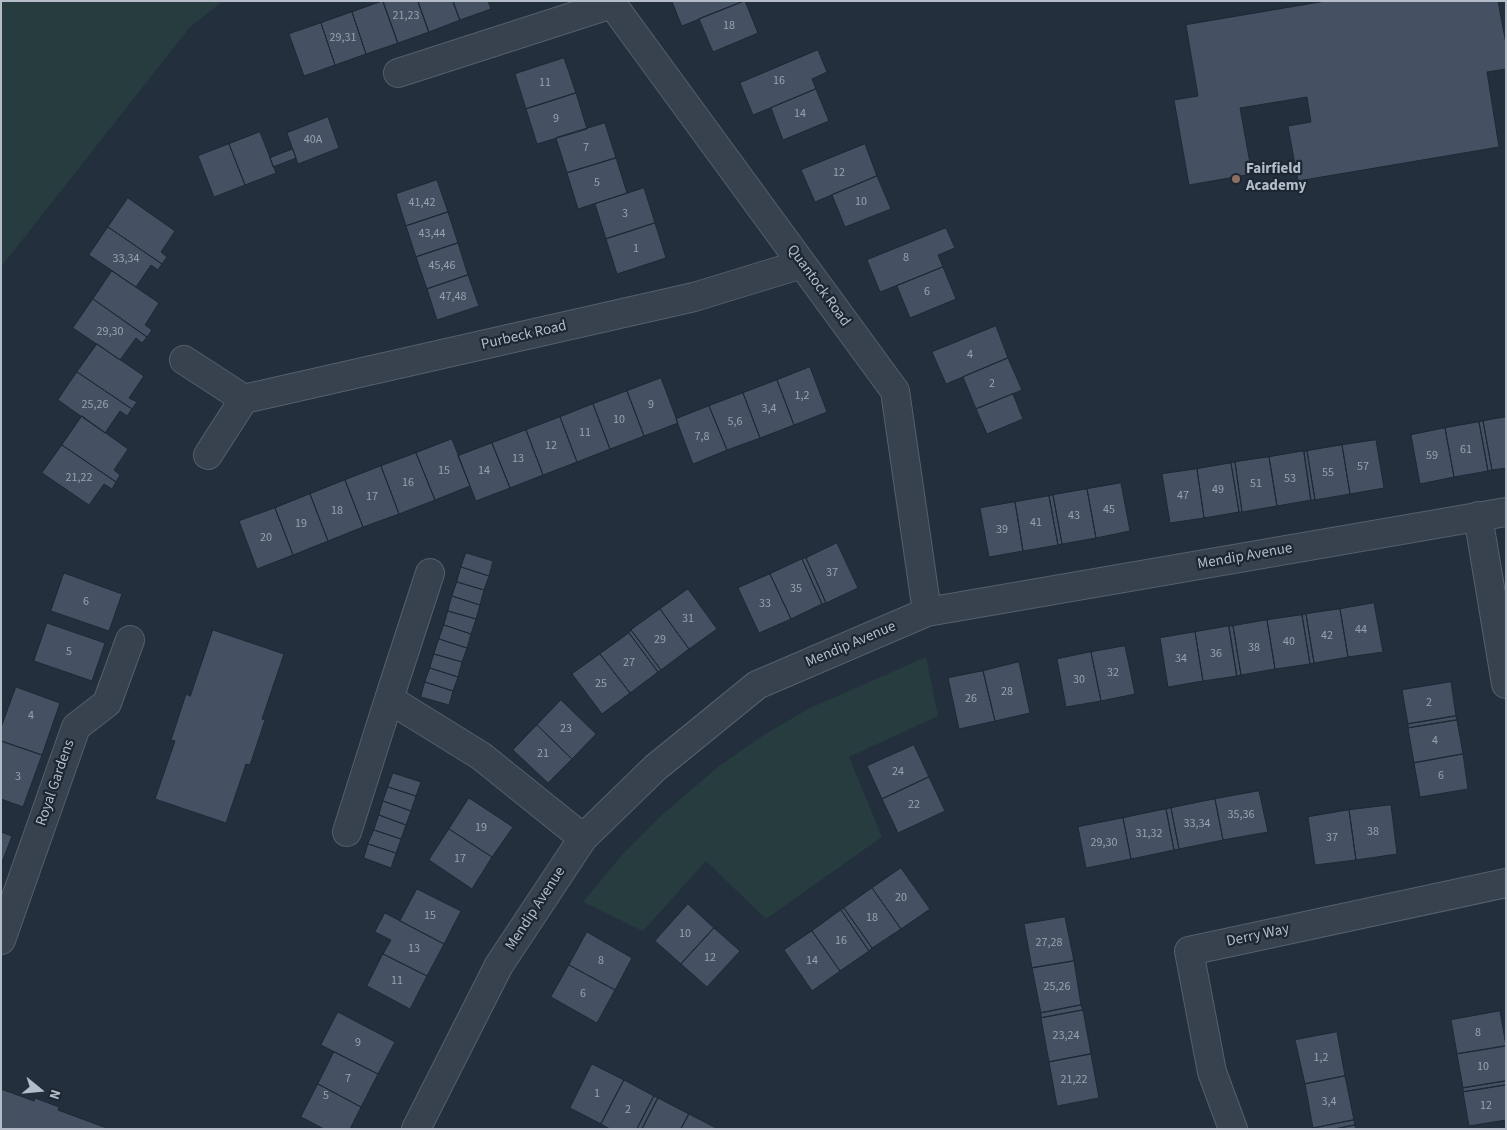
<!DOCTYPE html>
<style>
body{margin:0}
#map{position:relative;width:1507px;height:1130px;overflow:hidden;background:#242f3e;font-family:"Source Sans 3",sans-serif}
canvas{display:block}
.frame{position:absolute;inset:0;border:2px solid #b4bcc9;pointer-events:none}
.north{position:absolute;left:15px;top:1065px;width:50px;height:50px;-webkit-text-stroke:4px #1d2633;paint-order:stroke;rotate:107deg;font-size:14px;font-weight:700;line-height:20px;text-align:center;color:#b4bcc9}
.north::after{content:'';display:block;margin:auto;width:18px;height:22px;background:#b4bcc9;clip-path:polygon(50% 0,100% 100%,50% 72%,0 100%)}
</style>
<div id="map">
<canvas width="1507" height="1130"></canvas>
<div class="frame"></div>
<div class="north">N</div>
</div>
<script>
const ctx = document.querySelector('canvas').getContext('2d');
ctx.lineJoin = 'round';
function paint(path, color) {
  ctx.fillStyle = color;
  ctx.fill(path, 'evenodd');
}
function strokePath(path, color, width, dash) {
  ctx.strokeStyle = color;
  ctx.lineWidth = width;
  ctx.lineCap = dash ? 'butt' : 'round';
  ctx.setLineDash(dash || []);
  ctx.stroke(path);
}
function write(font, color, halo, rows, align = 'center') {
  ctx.font = font + ' "Source Sans 3",sans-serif';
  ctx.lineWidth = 4.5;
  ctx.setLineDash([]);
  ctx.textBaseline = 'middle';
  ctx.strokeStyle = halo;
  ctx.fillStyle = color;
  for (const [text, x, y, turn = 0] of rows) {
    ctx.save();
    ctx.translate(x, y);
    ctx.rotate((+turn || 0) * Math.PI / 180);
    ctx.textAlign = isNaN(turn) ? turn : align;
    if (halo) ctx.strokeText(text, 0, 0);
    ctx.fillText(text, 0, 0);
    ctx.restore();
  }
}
const green = new Path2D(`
 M1 1H223L190 27 1 267Z
 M926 657 938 716 849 757 882 837 766 919 706 861 643 931 583 902 621 856 663 814 718 767 764 735 808 709Z`);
const building = new Path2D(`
 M383 1H418L429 32 398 43Z
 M383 1 398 43 366 54 352 12Z
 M418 1H453L460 20 429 32Z
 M453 1H488L491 9 460 20Z
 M672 1H744L682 26Z
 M745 1 758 33 713 52 699 19Z
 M1326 1H1498L1506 44V69L1487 72 1499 147 1298 181 1288 126 1311 122 1307 97 1240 108 1252 174 1189 185 1174 100 1198 96 1186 25Z
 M352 12 366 54 335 65 321 23Z
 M321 23 335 65 304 76 289 34Z
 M818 50 827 72 812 79 816 89 753 115 740 83Z
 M564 58 576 93 526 109 515 74Z
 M816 89 829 121 783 140 771 108Z
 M576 93 587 129 537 144 526 109Z
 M328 117 339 148 298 164 287 133Z
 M605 123 616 158 567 173 556 138Z
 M260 132 276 173 245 185 229 144Z
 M229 144 245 185 214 197 198 156Z
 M865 144 877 176 815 202 801 170Z
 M293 149 296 158 273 167 270 158Z
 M616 158 627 193 578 209 567 173Z
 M877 176 891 209 845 227 832 195Z
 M437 180 448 212 406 226 396 194Z
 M644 188 655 223 606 239 595 204Z
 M128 198 175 231 161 252 167 257 162 264 108 227Z
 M448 212 458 243 416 257 406 226Z
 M655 223 666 258 617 274 606 239Z
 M108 227 162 264 158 270 151 265 136 287 89 255Z
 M946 228 955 248 938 255 943 267 880 292 867 260Z
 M458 243 468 275 427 289 416 257Z
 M943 267 956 299 910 318 897 286Z
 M112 271 159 303 145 325 152 330 147 337 93 299Z
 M468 275 479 306 437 320 427 289Z
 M93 299 147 337 142 343 136 338 120 360 73 328Z
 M996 326 1008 358 946 384 932 352Z
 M97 344 144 376 129 398 137 402 132 409 77 372Z
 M1008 358 1022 390 976 409 963 377Z
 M810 367 827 412 794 425 777 380Z
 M77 372 132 409 127 416 120 411 105 433 58 400Z
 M661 378 678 423 644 436 627 391Z
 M777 380 794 425 760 438 743 393Z
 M627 391 644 436 610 449 593 404Z
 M743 393 760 438 727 450 709 406Z
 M1013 394 1023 419 987 434 976 409Z
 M593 404 610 449 577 462 560 417Z
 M709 406 727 450 693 464 676 419Z
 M82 416 128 449 114 470 120 475 116 482 62 445Z
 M560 417 577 462 543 475 526 430Z
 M1506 417V468L1492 470 1483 421Z
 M1483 421 1492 470 1488 471 1479 422Z
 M1479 422 1488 471 1454 477 1445 428Z
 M1445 428 1454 477 1420 484 1411 435Z
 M526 430 543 475 510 488 492 443Z
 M452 439 470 486 435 500 416 453Z
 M1376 440 1384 488 1350 494 1342 445Z
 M492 443 510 488 476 501 458 456Z
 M62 445 116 482 112 489 104 484 89 505 42 473Z
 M1342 445 1350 494 1315 500 1307 451Z
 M1304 451H1307L1315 500H1311Z
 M1304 451 1311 500 1277 506 1269 457Z
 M416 453 435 500 399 514 381 466Z
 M1269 457 1277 506 1242 512 1235 462Z
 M1235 462 1242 512H1239L1231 463Z
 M1231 463 1239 512 1204 518 1197 469Z
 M381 466 399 514 363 527 345 480Z
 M1197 469 1204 518 1170 523 1162 474Z
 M345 480 363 527 328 541 310 494Z
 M1121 483 1130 531 1096 538 1087 489Z
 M1087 489 1096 538 1062 544 1053 495Z
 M310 494 328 541 293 555 275 508Z
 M1053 495 1062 544 1058 545 1049 496Z
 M1049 496 1058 545 1023 551 1015 502Z
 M1015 502 1023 551 989 557 980 508Z
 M275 508 293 555 257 569 239 521Z
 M837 543 858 588 826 603 806 558Z
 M466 553 493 561 489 576 461 567Z
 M806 558 826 603 822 604 802 559Z
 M802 559 822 604 791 619 770 574Z
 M461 567 489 576 484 590 457 582Z
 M64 573 122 594 109 631 51 611Z
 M770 574 791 619 759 633 738 588Z
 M457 582 484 590 480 605 452 596Z
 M688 589 717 629 689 649 660 609Z
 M452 596 480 605 476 619 448 611Z
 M1374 603 1383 652 1348 657 1340 609Z
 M660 609 689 649 661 670 631 630Z
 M1340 609 1348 657 1314 663 1306 614Z
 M448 611 476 619 471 634 444 625Z
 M1306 614 1314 663 1310 664 1302 615Z
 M1302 615 1310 664 1275 669 1267 620Z
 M1267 620 1275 669 1241 675 1233 626Z
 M47 623 105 643 92 681 34 661Z
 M444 625 471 634 467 648 439 639Z
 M1229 626 1237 676 1203 681 1195 632Z
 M1229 626H1233L1241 675 1237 676Z
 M213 630 284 654 262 719 265 720 250 765 246 764 226 823 155 799 175 741 171 740 186 694 190 696Z
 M631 630 661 670 658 672 629 633Z
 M1195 632 1203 681 1168 687 1160 638Z
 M629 633 658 672 630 693 600 654Z
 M439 639 467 648 462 662 434 654Z
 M1125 646 1135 694 1101 701 1091 652Z
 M1091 652 1101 701 1066 707 1057 659Z
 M434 654 462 662 458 677 430 668Z
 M600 654 630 693 602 714 572 674Z
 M1019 662 1030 713 995 721 983 671Z
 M430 668 458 677 453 691 425 682Z
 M983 671 995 721 959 729 948 678Z
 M425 682 453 691 449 705 421 697Z
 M1451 682 1456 716 1408 724 1402 690Z
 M16 687 60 703 42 755 1 741V728Z
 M561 700 596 734 572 759 537 725Z
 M1456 716 1457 720 1408 728V724Z
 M1457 720 1463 754 1414 763 1408 728Z
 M537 725 572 759 548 783 513 750Z
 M1 741 42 755 23 807 1 799Z
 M914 745 929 777 882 799 867 766Z
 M1463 754 1468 789 1420 797 1414 763Z
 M393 773 421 782 416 796 388 787Z
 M929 777 945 811 898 833 882 799Z
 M388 787 416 796 411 811 383 801Z
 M1259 791 1268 832 1223 840 1215 799Z
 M469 798 513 827 492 857 449 829Z
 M1215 799 1223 840 1179 849 1171 808Z
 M383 801 411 811 406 825 379 815Z
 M1391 805 1397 854 1356 860 1349 810Z
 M1171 808 1179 849 1174 850 1166 809Z
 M1166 809 1174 850 1131 859 1123 818Z
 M1349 810 1356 860 1315 865 1308 817Z
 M379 815 406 825 401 839 374 830Z
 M1123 818 1131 859 1086 868 1078 827Z
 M449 829 492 857 472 889 429 860Z
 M374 830 401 839 396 853 368 844Z
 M1 832 12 836 1 865Z
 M368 844 396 853 391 868 364 858Z
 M901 868 930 909 901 929 872 888Z
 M872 888 901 929 872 948 844 908Z
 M417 889 461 911 444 944 400 921Z
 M688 904 714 928 681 964 655 941Z
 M844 908 872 948 869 951 841 910Z
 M841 910 869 951 840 971 812 931Z
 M385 913 444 944 427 976 383 954 391 940 375 932Z
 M1065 917 1074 961 1032 968 1024 924Z
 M714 928 740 951 707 987 681 964Z
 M812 931 840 971 812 991 784 950Z
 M587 932 632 958 615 990 569 965Z
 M383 954 427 976 410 1009 367 986Z
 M1074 961 1081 1005 1041 1013 1032 968Z
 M569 965 615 990 597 1023 551 997Z
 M1081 1005 1083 1010 1041 1018V1013Z
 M1083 1010 1091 1054 1049 1062 1041 1018Z
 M1500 1011 1506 1046 1457 1054 1451 1020Z
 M338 1012 395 1042 378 1074 321 1045Z
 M1337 1032 1345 1076 1305 1084 1295 1040Z
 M1506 1046V1081L1463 1088 1457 1054Z
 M334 1052 378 1074 361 1107 318 1084Z
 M1091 1054 1099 1098 1057 1106 1049 1062Z
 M592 1064 624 1080 601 1124 570 1108Z
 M1345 1076 1354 1120 1313 1128 1305 1084Z
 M624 1080 654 1096 637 1129H610L601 1124Z
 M1506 1081V1085L1463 1092V1088Z
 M318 1084 361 1107 350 1129H324L301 1117Z
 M1506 1085V1120L1469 1126 1463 1092Z
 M1 1089 34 1101 35 1098 59 1107 58 1110 109 1129H1Z
 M654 1096 658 1098 642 1129H637Z
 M658 1098 689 1114 681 1129H642Z
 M689 1114 718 1129H681Z
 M1354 1120 1355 1125 1335 1129 1313 1128Z
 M1355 1125 1356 1129H1335Z`);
const minor = new Path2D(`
 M610 1 895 391 927 612
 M398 73 612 4
 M184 360 244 399 208 455
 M244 399 694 297 802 264
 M1478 516 1506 684
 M430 573 389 699 481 756 583 838
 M347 832 389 699
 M1 940 76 727 107 703 130 640
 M416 1129 499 965 583 838 655 768 757 685 927 612 1506 512
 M1233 1129 1212 1072 1189 951 1506 883`);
const markers = [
 [1236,179,5,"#8d6e63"]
];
const numberNames = [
 ["21,23",406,16],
 ["18",729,26],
 ["29,31",343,38],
 ["16",779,81],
 ["11",545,83],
 ["14",800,114],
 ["9",556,119],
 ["40A",313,140],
 ["7",586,148],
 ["12",839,173],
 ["5",597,183],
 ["10",861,202],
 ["41,42",422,203],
 ["3",625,214],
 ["43,44",432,234],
 ["1",636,249],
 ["8",906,258],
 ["33,34",126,259],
 ["45,46",442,266],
 ["6",927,292],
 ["47,48",453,297],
 ["29,30",110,332],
 ["4",970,355],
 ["2",992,384],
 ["1,2",802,396],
 ["25,26",95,405],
 ["9",651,405],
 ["3,4",769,409],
 ["10",619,420],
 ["5,6",735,422],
 ["11",585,433],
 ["7,8",702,437],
 ["12",551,446],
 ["61",1466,450],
 ["59",1432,456],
 ["13",518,459],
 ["57",1363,467],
 ["15",444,471],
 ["14",484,471],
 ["55",1328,473],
 ["21,22",79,478],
 ["53",1290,479],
 ["16",408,483],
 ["51",1256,484],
 ["49",1218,490],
 ["47",1183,496],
 ["17",372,497],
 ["45",1109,510],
 ["18",337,511],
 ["43",1074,516],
 ["41",1036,523],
 ["19",301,524],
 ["39",1002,530],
 ["20",266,538],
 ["37",832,573],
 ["35",796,589],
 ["6",86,602],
 ["33",765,604],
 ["31",688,619],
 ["44",1361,630],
 ["42",1327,636],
 ["29",660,640],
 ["40",1289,642],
 ["38",1254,648],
 ["5",69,652],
 ["36",1216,654],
 ["34",1181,659],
 ["27",629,663],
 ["32",1113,673],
 ["30",1079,680],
 ["25",601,684],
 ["28",1007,692],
 ["26",971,699],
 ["2",1429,703],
 ["4",31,716],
 ["23",566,729],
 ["4",1435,741],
 ["21",543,754],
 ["24",898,772],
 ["6",1441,776],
 ["3",18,777],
 ["22",914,805],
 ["35,36",1241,815],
 ["33,34",1197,824],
 ["19",481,828],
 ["38",1373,832],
 ["31,32",1149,834],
 ["37",1332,838],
 ["29,30",1104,843],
 ["17",460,859],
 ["20",901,898],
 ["15",430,916],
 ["18",872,918],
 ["10",685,934],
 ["16",841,941],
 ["27,28",1049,943],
 ["13",414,949],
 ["12",710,958],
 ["8",601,961],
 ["14",812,961],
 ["11",397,981],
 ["25,26",1057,987],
 ["6",583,994],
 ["8",1478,1033],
 ["23,24",1066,1036],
 ["9",358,1043],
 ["1,2",1321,1058],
 ["10",1483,1067],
 ["7",348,1079],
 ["21,22",1074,1080],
 ["1",597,1094],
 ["5",326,1096],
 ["3,4",1329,1102],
 ["12",1486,1106],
 ["2",628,1110]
];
const poiNames = [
 ["Fairfield",1246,170],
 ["Academy",1246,187]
];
const streetNames = [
 ["Quantock Road",818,286,54],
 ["Purbeck Road",524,336,-13],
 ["Mendip Avenue",1245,557,-10],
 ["Mendip Avenue",851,645,-23],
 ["Royal Gardens",56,783,-71],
 ["Mendip Avenue",536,909,-57],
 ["Derry Way",1258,936,-12]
];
paint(green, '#263c3f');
paint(building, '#455162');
strokePath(building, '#1f2835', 1);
strokePath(minor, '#565f6c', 30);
strokePath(minor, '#38414e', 28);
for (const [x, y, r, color] of markers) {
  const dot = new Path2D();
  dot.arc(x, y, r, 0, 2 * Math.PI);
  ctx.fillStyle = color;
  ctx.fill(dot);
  strokePath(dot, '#1d2633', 2);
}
write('12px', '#98a1af', null, numberNames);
write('bold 15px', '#b4bcc9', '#1d2633', poiNames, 'left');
write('15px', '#b4bcc9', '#1d2633', streetNames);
</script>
